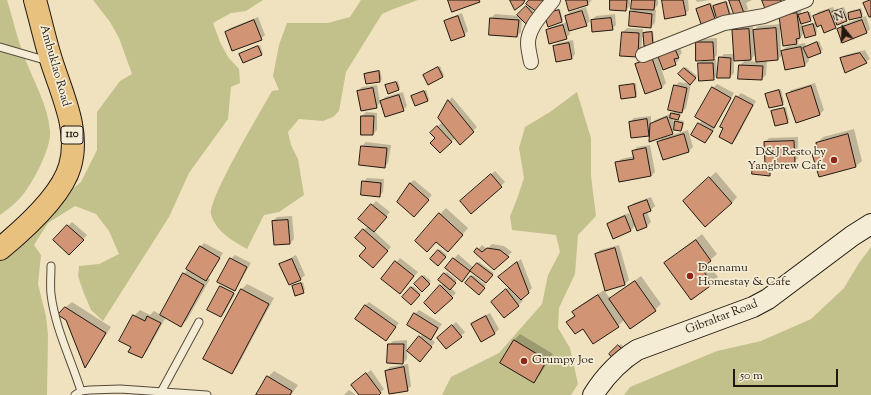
<!DOCTYPE html>
<style>
body{margin:0}
#map{position:relative;width:871px;height:395px;overflow:hidden;background:#f0e2be;font-family:"Sorts Mill Goudy",serif}
canvas{display:block}
.north{position:absolute;left:823px;top:8px;width:40px;height:40px;-webkit-text-stroke:3px #f5ecd5;paint-order:stroke;rotate:342deg;font-size:11px;font-weight:700;line-height:16px;text-align:center;color:#211810}
.north::after{content:'';display:block;margin:auto;width:14px;height:18px;background:#211810;clip-path:polygon(50% 0,100% 100%,50% 72%,0 100%)}
.scale{position:absolute;left:733px;top:369px;width:105px;height:18px;box-sizing:border-box;border:2px solid #211810;border-top:0;padding-left:5px;font-size:12px;line-height:14px;white-space:nowrap;color:#211810;-webkit-text-stroke:3px #f5ecd5;paint-order:stroke}
</style>
<div id="map">
<canvas width="871" height="395"></canvas>
<div class="north">N</div>
<div class="scale">50 m</div>
</div>
<script>
const ctx = document.querySelector('canvas').getContext('2d');
ctx.lineJoin = 'round';
function paint(path, color) {
  ctx.fillStyle = color;
  ctx.fill(path, 'evenodd');
}
function strokePath(path, color, width, dash) {
  ctx.strokeStyle = color;
  ctx.lineWidth = width;
  ctx.lineCap = dash ? 'butt' : 'round';
  ctx.setLineDash(dash || []);
  ctx.stroke(path);
}
function write(font, color, halo, rows, align = 'center') {
  ctx.font = font + ' "Sorts Mill Goudy",serif';
  ctx.lineWidth = 3.5;
  ctx.setLineDash([]);
  ctx.textBaseline = 'middle';
  ctx.strokeStyle = halo;
  ctx.fillStyle = color;
  for (const [text, x, y, turn = 0] of rows) {
    ctx.save();
    ctx.translate(x, y);
    ctx.rotate((+turn || 0) * Math.PI / 180);
    ctx.textAlign = isNaN(turn) ? turn : align;
    if (halo) ctx.strokeText(text, 0, 0);
    ctx.fillText(text, 0, 0);
    ctx.restore();
  }
}
const green = new Path2D(`
 M0 0H7C13 19 17 38 24 56 33 80 48 105 50 131 52 147 32 185 21 197 15 204 7 210 0 215Z
 M93 0H263L246 11 231 13 213 23 220 42 228 57 239 69 240 83 231 87 228 119 189 173 169 217 103 321 91 310 83 291 78 276 79 266 99 264 119 254 109 231 96 214 75 206 48 223 34 245 41 255 38 284 46 316 48 334 47 395H0V256L60 199 81 182 97 150V112L120 81 132 74 119 38 110 22Z
 M361 0H418L391 10 382 14 346 72 339 111 333 117 323 121 299 119 288 132 291 145 298 159 304 195 279 212 264 215 247 249C233 241 215 231 211 214 209 197 261 111 272 91L279 90 273 76 279 45 287 23H328L350 17Z
 M577 92 591 138V176L596 216 578 235 575 274 559 308 558 328 570 348 578 384 571 395H442L451 377 499 353 542 304 548 275 560 252 556 235 512 230 510 216 517 199 524 178 519 148 525 127 550 112Z
 M871 247V395H624L630 387 666 372 717 351 761 341 811 319 844 288 859 263Z`);
const shadow = new Path2D(`
 M567 0H592L588 4 570 10Z
 M611 0H630V6L626 10Z
 M633 0H658V5L653 10H656L655 23 651 27 631 12 635 8Z
 M663 0H688L689 10 685 14Z
 M696 0H710L697 2Z
 M730 0H752L746 3 748 9 744 12Z
 M727 1 731 14 729 15H717L714 18 697 9 711 3 713 7 716 4Z
 M529 5 536 14 522 18 521 32 517 36 491 18 495 14 520 16 518 15Z
 M586 7 590 21 586 25 569 30 570 34 566 38 547 31 551 27 567 22 566 16 570 12Z
 M833 7 834 10 844 7 848 18 839 23 835 27 822 24 816 26 817 32 815 34 804 33 797 43 781 29H780L781 52 786 47 805 43 806 46 819 41 823 50 808 57 809 61 805 65 786 69 783 54 778 59 767 60 766 75 762 79 739 78 740 65 745 60H734V73L730 77 718 74 713 79 699 64 704 59 697 43 701 39 717 38V55L713 59H716L717 74H718L720 58 724 54H735L733 31 737 27 753 26V31L758 26 781 24 784 12 801 10V15L810 12 812 18 802 23 803 27 816 22 814 16 818 12ZM756 54 757 62 749 61Z
 M861 8 863 14 861 16 849 13 850 11Z
 M560 9 563 20 562 21 547 13Z
 M462 13 468 31 464 35 445 22 449 18Z
 M615 14 616 25 612 29 592 20 596 16Z
 M866 16 870 29 866 33 838 29 842 25Z
 M258 17 265 35 261 39 226 32 230 28Z
 M627 28 643 29 641 52 637 56 623 32Z
 M646 31H653L654 43 652 45 644 33Z
 M573 40 575 54 572 58 554 47 558 43Z
 M678 43 682 53 678 57 679 60 675 64 658 55H657L666 83 662 87 646 92 636 64 640 60Z
 M260 45 263 53 261 54H240Z
 M865 50 870 59 866 62 841 59 845 55Z
 M440 66 444 75 428 83 424 75Z
 M686 67 697 76 690 84 679 74Z
 M380 70 382 79 380 81 367 83 365 74 367 72Z
 M398 81 400 88 398 90 386 86Z
 M679 82 691 84 686 108 681 113 678 119 672 117 675 126 678 120 684 121 683 128 681 130 676 129 672 133 651 132 648 135 630 122 634 118 651 116V124L655 120 672 113 675 111V86Z
 M636 83 637 94 635 96 620 86 622 85Z
 M815 83 824 110 820 114 797 122 788 94 791 90Z
 M717 84 734 93 718 122 714 126H716L709 138 705 142 692 135 702 120 713 88Z
 M377 85 380 103 385 97 403 92 407 106 403 110 381 102 376 107 358 91 362 87Z
 M781 89 784 102 782 104 766 94 768 93Z
 M426 90 429 99 427 101 412 96Z
 M741 93 756 101 736 139 732 143 737 97Z
 M452 97 477 127 460 143 455 138 440 152 437 138 431 133 442 122 439 118 449 101Z
 M786 107 789 120 787 122 772 112 774 110Z
 M366 112 377 113V130L373 134H362V116Z
 M854 129 862 161 856 166 819 176 814 154 819 149 817 143 823 137Z
 M688 130 693 147 689 151 663 159 658 142 662 138Z
 M798 137V158L794 162 765 142 769 138Z
 M366 142 391 145 388 163 384 167 360 165 362 146Z
 M650 145 655 172 651 176 620 181 617 163 621 159 634 156 633 151 637 147Z
 M756 164 771 165V173L769 175 753 173 754 166Z
 M495 171 505 182 471 212 465 197Z
 M716 172 737 197 732 203 690 195Z
 M367 178 384 179 383 192 379 196 363 182Z
 M414 180 432 195 417 212 410 183Z
 M651 197 655 206 651 210 647 212 651 222 647 226 638 230 636 225 631 230 613 237 608 224 612 220 629 213 632 220 634 219 630 207 634 203Z
 M376 201 390 212 374 231 391 247 377 263 367 248 356 238 368 226 360 219Z
 M446 208 468 228 454 245 440 214Z
 M292 216 294 239 290 243 273 221 277 217Z
 M72 222 87 235 69 254 54 240Z
 M702 234 717 254 707 263 718 277 712 283 665 263Z
 M204 243 223 253 207 278 210 279 187 320 181 326 166 317 147 351 142 357 132 346 134 316 140 310 150 315 154 311 161 315 184 274 188 269 201 247Z
 M492 244 504 246 512 252 494 269 476 252 482 245 487 249Z
 M619 245 629 280 625 284 596 254 600 250Z
 M440 249 447 255 438 264 432 259Z
 M458 254 474 268 479 262 494 273 488 280 471 270 466 277 446 268Z
 M235 255 251 263 236 288 237 289 235 292 222 285 223 284 219 281 231 259Z
 M296 255 305 275 301 279 289 284 281 265 285 261Z
 M400 258 418 272 403 289 382 279Z
 M521 259 532 288 521 299 523 301 504 317 496 298 509 287 499 277Z
 M447 272 457 280 451 288 456 293 435 313 425 303 444 283 440 280Z
 M424 275 431 281 422 290 415 284Z
 M473 275 486 285 479 293 466 283Z
 M641 276 661 304 655 310 625 319 618 326 583 328 568 322 575 315 573 312 579 306 604 290 611 300 617 294Z
 M303 282 305 290 295 295 293 287Z
 M247 284 274 298 237 367 231 373 241 290Z
 M221 286 235 294 225 312 221 316 209 309Z
 M413 286 421 293 411 304 404 297Z
 M72 302 111 327 90 360 85 366 66 307Z
 M369 302 399 323 386 340 365 306Z
 M419 310 442 324 431 339 435 342 424 356 420 337 423 334 415 314Z
 M490 313 499 329 495 333 481 340 472 324 476 320Z
 M456 322 465 332 461 336 439 338Z
 M520 334 553 354 539 376 534 382 514 340Z
 M407 340V359L403 363 389 345 393 341Z
 M621 344 626 350 610 354Z
 M408 364 411 386 407 390 386 371 390 367Z
 M371 370 384 389 377 395H360L352 385Z
 M274 371 298 385 291 395H257L268 377Z
 M349 390 356 395H344Z`);
const building = new Path2D(`
 M448 0H479L480 2 452 12Z
 M510 0H525L523 4 515 10Z
 M529 0H542L545 2 537 12 526 4Z
 M566 0H587L588 5 569 11Z
 M610 0H627L626 11 610 10Z
 M632 0H655L654 10 631 9Z
 M662 0H683L686 15 665 19Z
 M729 0H739L744 13 735 17Z
 M762 0H781L782 3 766 10Z
 M871 0V17H869L863 3Z
 M726 2 730 16 717 20 713 6Z
 M710 4 715 19 701 24 696 9Z
 M526 6 535 16 526 24 517 15Z
 M842 9 847 21 837 25 832 12Z
 M559 10 562 22 548 27 544 14Z
 M829 10 836 28 824 33 821 25 817 27 813 16Z
 M860 10 862 17 849 20 848 13Z
 M582 11 587 26 569 31 565 16Z
 M630 11 652 14 651 28 629 26Z
 M808 12 811 21 801 24 798 15Z
 M797 13 800 38 796 39 797 44 783 46 779 16Z
 M458 16 465 36 451 41 444 21Z
 M490 18 519 20 517 37 489 35Z
 M611 18 613 30 592 32 591 20Z
 M254 20 262 40 232 51 225 32Z
 M862 20 867 33 842 43 837 29Z
 M813 24 816 35 805 38 802 27Z
 M563 25 567 39 549 44 546 30Z
 M776 28 778 60 756 62 753 30Z
 M749 29 751 60 734 61 732 30Z
 M622 32 639 33 638 57 620 56Z
 M652 32 653 46H644L643 33Z
 M696 42H713L714 60 696 61Z
 M817 42 821 53 808 58 803 48Z
 M569 43 572 59 556 62 553 46Z
 M258 46 262 55 243 63 239 54Z
 M674 47 679 58 674 59 676 65 663 70 657 54Z
 M801 47 805 66 785 70 781 51Z
 M860 53 867 63 845 73 840 58Z
 M719 57 731 58 730 78H717Z
 M652 58 662 88 645 94 635 64Z
 M698 63H713L714 80 699 81Z
 M739 65 763 66 762 80 738 79Z
 M438 67 443 77 428 85 423 75Z
 M684 68 696 78 690 85 678 74Z
 M379 71 380 82 366 84 364 74Z
 M396 82 399 90 388 94 385 85Z
 M634 84 636 97 621 99 619 86Z
 M674 85 687 88 682 113 668 110Z
 M811 86 820 115 796 123 786 94Z
 M712 87 731 98 714 128 695 117Z
 M373 88 377 108 361 111 357 91Z
 M779 90 783 105 769 108 765 94Z
 M424 91 428 101 415 106 411 96Z
 M399 95 404 111 385 117 380 101Z
 M736 96 753 105 732 144 719 137 723 128 720 127Z
 M448 100 474 132 460 145 438 118Z
 M784 108 788 123 775 126 771 111Z
 M671 113 680 115 678 120 670 118Z
 M361 116H374L373 135H361Z
 M667 117 673 134 649 142 650 124Z
 M647 119 649 136 631 138 629 122Z
 M675 121 683 123 681 131 674 130Z
 M698 123 713 131 705 143 691 135Z
 M437 126 452 142 440 153 430 143 435 138 430 133Z
 M684 134 689 152 663 160 657 142Z
 M848 134 856 167 819 177 812 154 818 152 816 143Z
 M794 141 795 163 765 164 764 142Z
 M361 146 387 148 385 168 359 165Z
 M646 148 651 176 619 182 615 162 634 159 632 151Z
 M753 166 770 167V176L752 174Z
 M491 174 502 187 471 214 460 201Z
 M709 177 732 203 705 227 683 201Z
 M362 181 381 183 380 197 361 195Z
 M410 183 429 200 414 217 397 202Z
 M647 200 651 211 643 214 647 227 637 231 628 207Z
 M371 204 387 217 374 232 358 219Z
 M439 213 463 235 448 252 436 242 427 252 415 241Z
 M625 216 631 231 613 239 607 224Z
 M288 220 290 244 274 245 272 221Z
 M67 225 84 240 69 255 53 240Z
 M363 229 388 251 373 268 359 256 366 248 355 238Z
 M696 240 711 261 701 268 713 284 691 300 664 263Z
 M200 246 220 258 206 281 186 269Z
 M477 248 482 252 487 248 500 250 509 257 494 270 474 252Z
 M615 248 625 285 605 291 595 254Z
 M438 250 446 257 438 266 430 259Z
 M230 258 247 267 235 291 217 282Z
 M453 258 470 271 462 282 445 268Z
 M292 259 301 280 289 285 279 264Z
 M395 261 414 276 400 294 381 279Z
 M517 262 529 293 521 300 498 277Z
 M477 263 493 275 486 283 470 271Z
 M183 273 204 285 181 327 160 315Z
 M444 273 456 283 450 290 438 280Z
 M422 276 430 284 422 292 414 284Z
 M471 276 485 288 479 295 465 283Z
 M635 281 656 311 630 329 609 299Z
 M301 283 304 293 295 296 292 286Z
 M440 285 453 298 435 314 424 303Z
 M220 286 234 293 221 317 207 310Z
 M411 287 420 295 411 305 402 297Z
 M241 289 269 304 232 374 203 359Z
 M506 289 519 306 504 318 491 302Z
 M598 295 619 327 593 344 583 329 575 334 566 322 575 316 572 312Z
 M365 305 396 327 386 341 355 319Z
 M65 307 106 333 85 368 66 320 58 315Z
 M414 313 438 328 431 340 407 325Z
 M133 315 145 321 147 316 161 323 142 358 128 352 131 347 119 341Z
 M486 316 495 334 481 342 471 324Z
 M452 325 462 337 446 349 437 338Z
 M419 336 432 347 420 362 407 351Z
 M514 340 547 360 534 383 500 363Z
 M388 344H404L403 364 387 363Z
 M618 345 625 352 615 361 609 354Z
 M404 367 408 391 389 394 385 371Z
 M366 373 381 393 379 395H359L351 385Z
 M267 376 292 391 290 395H256Z`);
const lane = new Path2D(`
 M0 47 48 61
 M51 266C51 276 50 285 51 294 55 328 71 359 81 391
 M161 392 199 322
 M75 395 81 391 90 390 120 389 207 395`);
const street = new Path2D(`
 M643 55 724 23 764 16 806 0
 M531 62C530 56 528 49 528 43 528 27 544 12 553 0`);
const secondary = new Path2D(`
 M593 395C605 376 618 362 637 350L753 307 768 299 852 236 871 224`);
const primary = new Path2D(`
 M0 249C23 230 62 195 70 166 81 128 59 89 49 53 44 36 40 18 35 0`);
const markers = [
 [834,160,4,"#8f2418"],
 [690,276,4,"#8f2418"],
 [524,361,4,"#8f2418"]
];
const shields = [
 [72,135,22]
];
const shieldNames = [
 ["110",72,135]
];
const streetNames = [
 ["Ambuklao Road",54,66,74],
 ["Gibraltar Road",722,318,-21]
];
const poiNames = [
 ["D&J Resto by",826,153,"right"],
 ["Yangbrew Cafe",826,167,"right"],
 ["Daenamu",698,269],
 ["Homestay & Cafe",698,283],
 ["Grumpy Joe",532,361]
];
paint(green, '#c2c18c');
paint(shadow, '#0003');
paint(building, '#d19576');
strokePath(building, '#211810', 1);
strokePath(lane, '#554a3c', 9);
strokePath(street, '#554a3c', 16);
strokePath(secondary, '#211810', 22);
strokePath(primary, '#211810', 24);
strokePath(lane, '#f5ecd5', 7);
strokePath(street, '#f5ecd5', 14);
strokePath(secondary, '#f5ecd5', 20);
strokePath(primary, '#e8c17f', 22);
for (const [x, y, r, color] of markers) {
  const dot = new Path2D();
  dot.arc(x, y, r, 0, 2 * Math.PI);
  ctx.fillStyle = color;
  ctx.fill(dot);
  strokePath(dot, '#f5ecd5', 1.5);
}
for (const [x, y, w] of shields) {
  const box = new Path2D();
  box.roundRect(x - w / 2, y - 9, w, 18, 3);
  ctx.fillStyle = '#f5ecd5';
  ctx.fill(box);
  strokePath(box, '#211810', 1);
}
write('bold 11px', '#211810', null, shieldNames);
write('12px', '#211810', '#f5ecd5', streetNames);
write('12px', '#211810', '#f5ecd5', poiNames, 'left');
</script>
